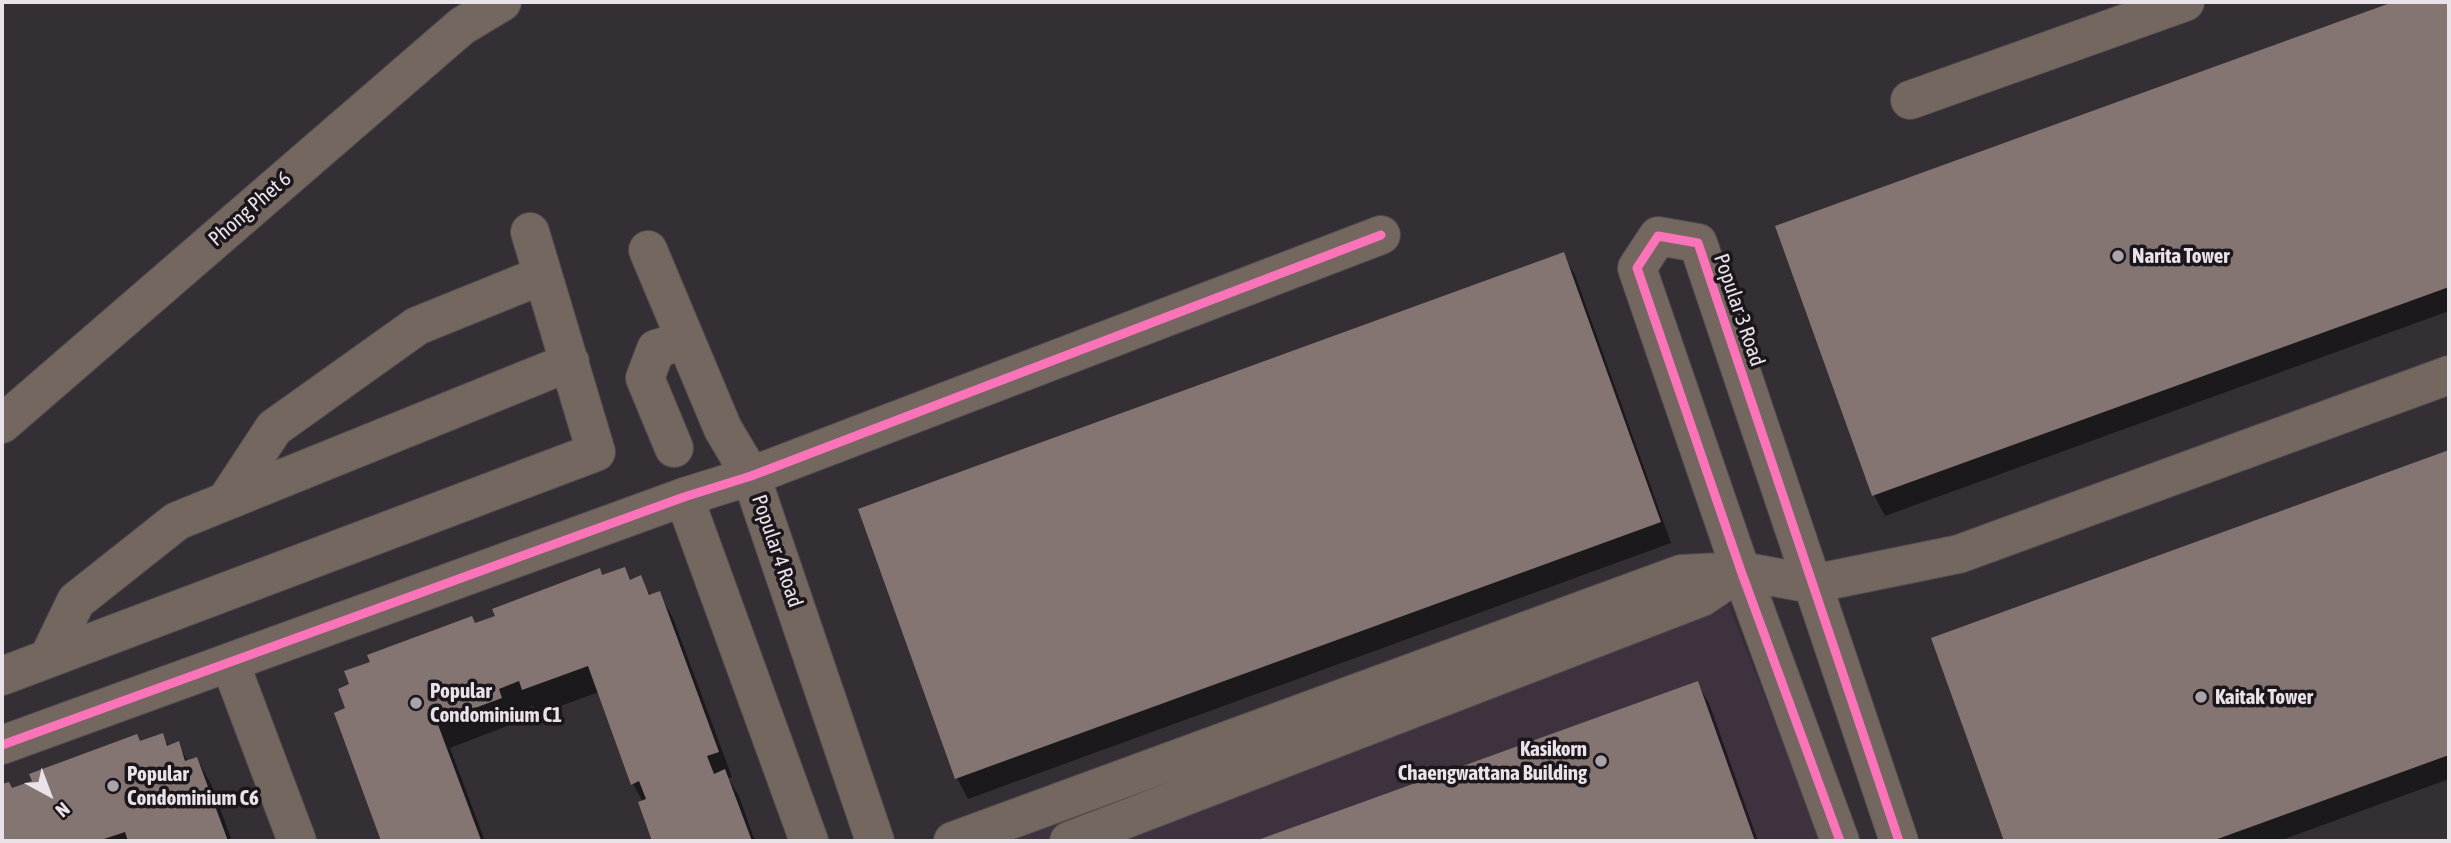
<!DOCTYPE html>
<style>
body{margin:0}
#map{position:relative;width:2451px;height:843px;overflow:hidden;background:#342f34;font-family:"Asap Condensed",sans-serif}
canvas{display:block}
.frame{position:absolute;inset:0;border:4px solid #e9e2e8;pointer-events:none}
.north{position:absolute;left:14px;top:759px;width:70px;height:70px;-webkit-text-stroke:5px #1b161b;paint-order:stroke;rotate:139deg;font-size:19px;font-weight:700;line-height:28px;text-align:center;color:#e9e2e8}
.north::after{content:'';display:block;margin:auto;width:24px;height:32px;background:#e9e2e8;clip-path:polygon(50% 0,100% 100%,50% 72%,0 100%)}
</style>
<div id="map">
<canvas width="2451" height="843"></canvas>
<div class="frame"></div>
<div class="north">N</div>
</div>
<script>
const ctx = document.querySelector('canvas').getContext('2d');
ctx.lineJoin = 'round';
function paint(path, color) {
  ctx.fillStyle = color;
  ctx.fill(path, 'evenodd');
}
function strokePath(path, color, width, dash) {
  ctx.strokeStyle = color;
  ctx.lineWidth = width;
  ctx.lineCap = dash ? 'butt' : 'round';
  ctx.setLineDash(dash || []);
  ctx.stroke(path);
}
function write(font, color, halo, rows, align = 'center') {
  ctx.font = font + ' "Asap Condensed",sans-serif';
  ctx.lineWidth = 7;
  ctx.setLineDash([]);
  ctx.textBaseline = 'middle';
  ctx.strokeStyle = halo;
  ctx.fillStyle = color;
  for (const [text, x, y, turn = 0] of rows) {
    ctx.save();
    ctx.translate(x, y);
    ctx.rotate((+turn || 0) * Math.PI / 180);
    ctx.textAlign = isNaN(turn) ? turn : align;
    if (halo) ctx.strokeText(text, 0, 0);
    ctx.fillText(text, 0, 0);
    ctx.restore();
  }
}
const built = new Path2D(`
 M1718 579 1822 841H1008Z`);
const shadow = new Path2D(`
 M2399 2H2449V311L1885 516 1874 495 1777 227Z
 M1563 255 1575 275 1671 543 968 799 957 778Z
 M2449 452V779L2279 841H2006L1934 639Z
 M624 569 631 581 640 578 651 596 659 593 673 618 732 777 728 778 739 796 755 841H654L640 803 643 802 633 784 599 692 538 714 533 706 512 714 515 723 450 748 485 841H382L336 714 347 709 475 625Z
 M1697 683 1709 703 1758 841H1260Z
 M162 735 169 747 178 743 188 762 197 759 211 784 232 841H2V786L8 784 12 790Z`);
const building = new Path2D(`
 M2393 2H2449V287L1872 496 1775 226Z
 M1564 252 1661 522 955 779 858 509Z
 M2449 450V755L2212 841H2004L1931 638Z
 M625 567 630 580 641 575 649 595 660 591 719 752 707 756 714 774 725 769 752 841H652L638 802 646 799 639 781 631 785 588 666 522 690 519 681 499 689 502 698 437 722 481 840 381 841 334 713 345 708 338 689 349 684 344 671 370 662 367 655 472 616 475 623 495 616 492 609 600 568 602 575Z
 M1698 681 1755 841H1255Z
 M163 733 167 746 179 741 185 761 197 757 228 841H128L125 832 98 841H2V784L9 782 12 788 32 781 29 774 137 734 140 741Z`);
const minor = new Path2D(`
 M1910 100 2185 2
 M648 250 723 429 751 476 875 841
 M2 424 462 26 502 2
 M674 448 645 378 656 349 685 340
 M684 497 809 841
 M226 501 274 428 417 326 543 275
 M49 657 76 601 177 521 570 362
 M230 663 297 841
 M2 676 596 452 530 232
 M2 745 684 497 751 476 1381 235
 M953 841 1681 574 1741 571 1812 584 1959 554 2449 375
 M1069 841 1702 597 1736 574
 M1840 841 1741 571 1637 268 1658 236 1698 243 1899 841`);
const cycleway = new Path2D(`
 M2 745 684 497 751 476 1381 235
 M1840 841 1741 571 1637 268 1658 236 1698 243 1899 841`);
const markers = [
 [2118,256,7,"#aaa3a9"],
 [2201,697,7,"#aaa3a9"],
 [416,703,7,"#aaa3a9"],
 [1601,761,7,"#aaa3a9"],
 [113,786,7,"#aaa3a9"]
];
const streetNames = [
 ["Phong Phet 6",250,209,-41],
 ["Popular 3 Road",1739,310,71],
 ["Popular 4 Road",777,551,71]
];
const poiNames = [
 ["Narita Tower",2132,256],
 ["Popular",430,691],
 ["Condominium C1",430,715],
 ["Kaitak Tower",2215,697],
 ["Kasikorn",1587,749,"right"],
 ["Chaengwattana Building",1587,773,"right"],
 ["Popular",127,774],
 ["Condominium C6",127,798]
];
paint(built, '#3e323e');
paint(shadow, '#0007');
paint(building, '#847573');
strokePath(minor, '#504c50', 40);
strokePath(minor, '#74675f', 38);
strokePath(cycleway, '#fb73b8', 9);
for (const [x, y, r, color] of markers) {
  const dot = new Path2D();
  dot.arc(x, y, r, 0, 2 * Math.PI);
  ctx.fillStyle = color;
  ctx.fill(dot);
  strokePath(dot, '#1b161b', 2.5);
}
write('21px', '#e9e2e8', '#1b161b', streetNames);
write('bold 21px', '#e9e2e8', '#1b161b', poiNames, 'left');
</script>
